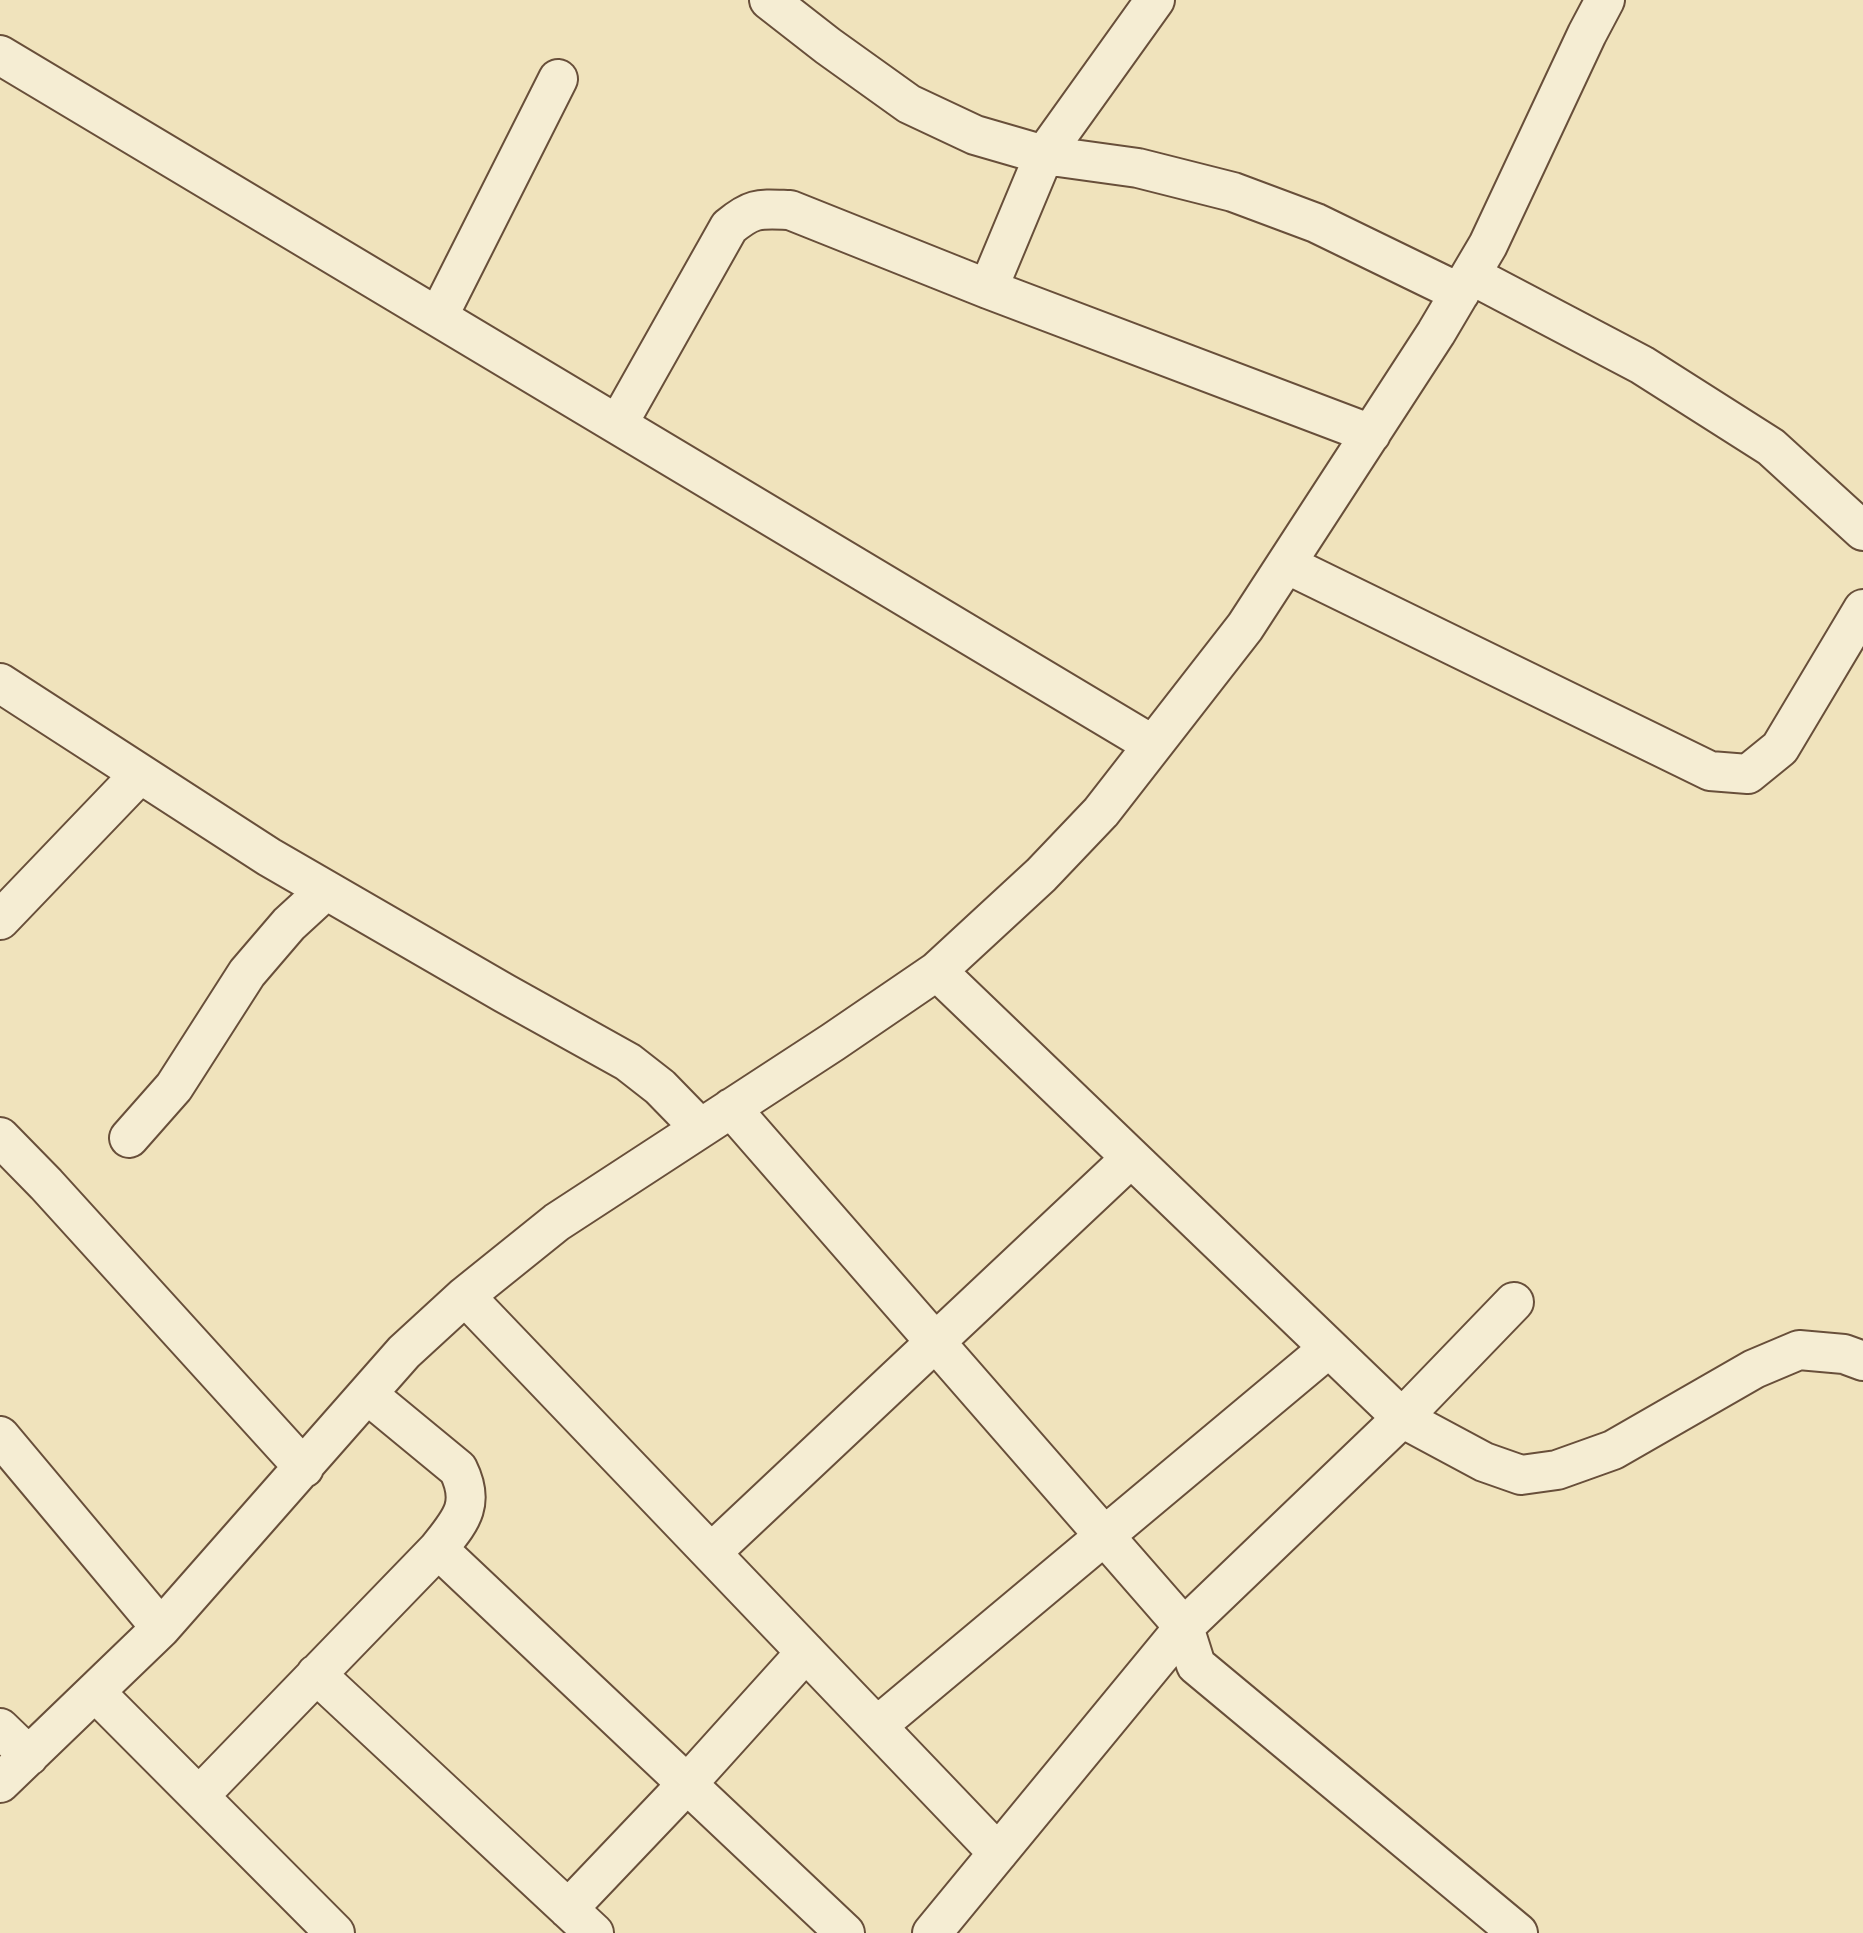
<!DOCTYPE html>
<style>
body{margin:0}
canvas{display:block;background:#f0e3bc}
</style>
<canvas width="1863" height="1933"></canvas>
<script>
const ctx = document.querySelector('canvas').getContext('2d');
ctx.lineJoin = 'round';
function strokePath(path, color, width, dash) {
  ctx.strokeStyle = color;
  ctx.lineWidth = width;
  ctx.lineCap = dash ? 'butt' : 'round';
  ctx.setLineDash(dash || []);
  ctx.stroke(path);
}
const minor = new Path2D(`
 M769 0 828 46 909 104 975 135 1044 155 1138 168 1233 192 1316 223 1460 293
 M0 55 1153 745
 M1471 275 1642 365 1771 447 1863 531
 M988 289 1044 155 1155 0
 M438 317 558 79
 M618 424 729 227C753 207 759 209 790 210L988 289 1371 434
 M1286 564 1710 771 1748 774 1780 748 1863 609
 M0 683 269 857 504 993 628 1062 660 1087 700 1128
 M0 920 140 774
 M937 971 1402 1418 1484 1462 1521 1475 1557 1470 1613 1450 1754 1369 1799 1350 1844 1354 1863 1361
 M731 1108 1184 1627 1196 1665 1518 1933
 M0 1137 46 1184 304 1468
 M129 1138 174 1087 247 973 289 924 326 890
 M465 1296 998 1853
 M0 1436 161 1628
 M438 1549 845 1933
 M711 1553 1131 1158
 M316 1674 594 1933
 M95 1692 335 1933
 M877 1726 1329 1348
 M0 1728 29 1756
 M0 1783 161 1628 404 1352 465 1296 557 1222 833 1042 937 971 1041 875 1101 812 1245 627 1436 333 1488 245 1587 34 1605 0
 M199 1796 438 1549C460 1521 476 1505 458 1469L367 1394
 M568 1909 687 1784 806 1652
 M932 1933 1184 1627 1402 1418 1514 1302`);
strokePath(minor, '#684f3a', 42);
strokePath(minor, '#f5edd3', 38);
</script>
